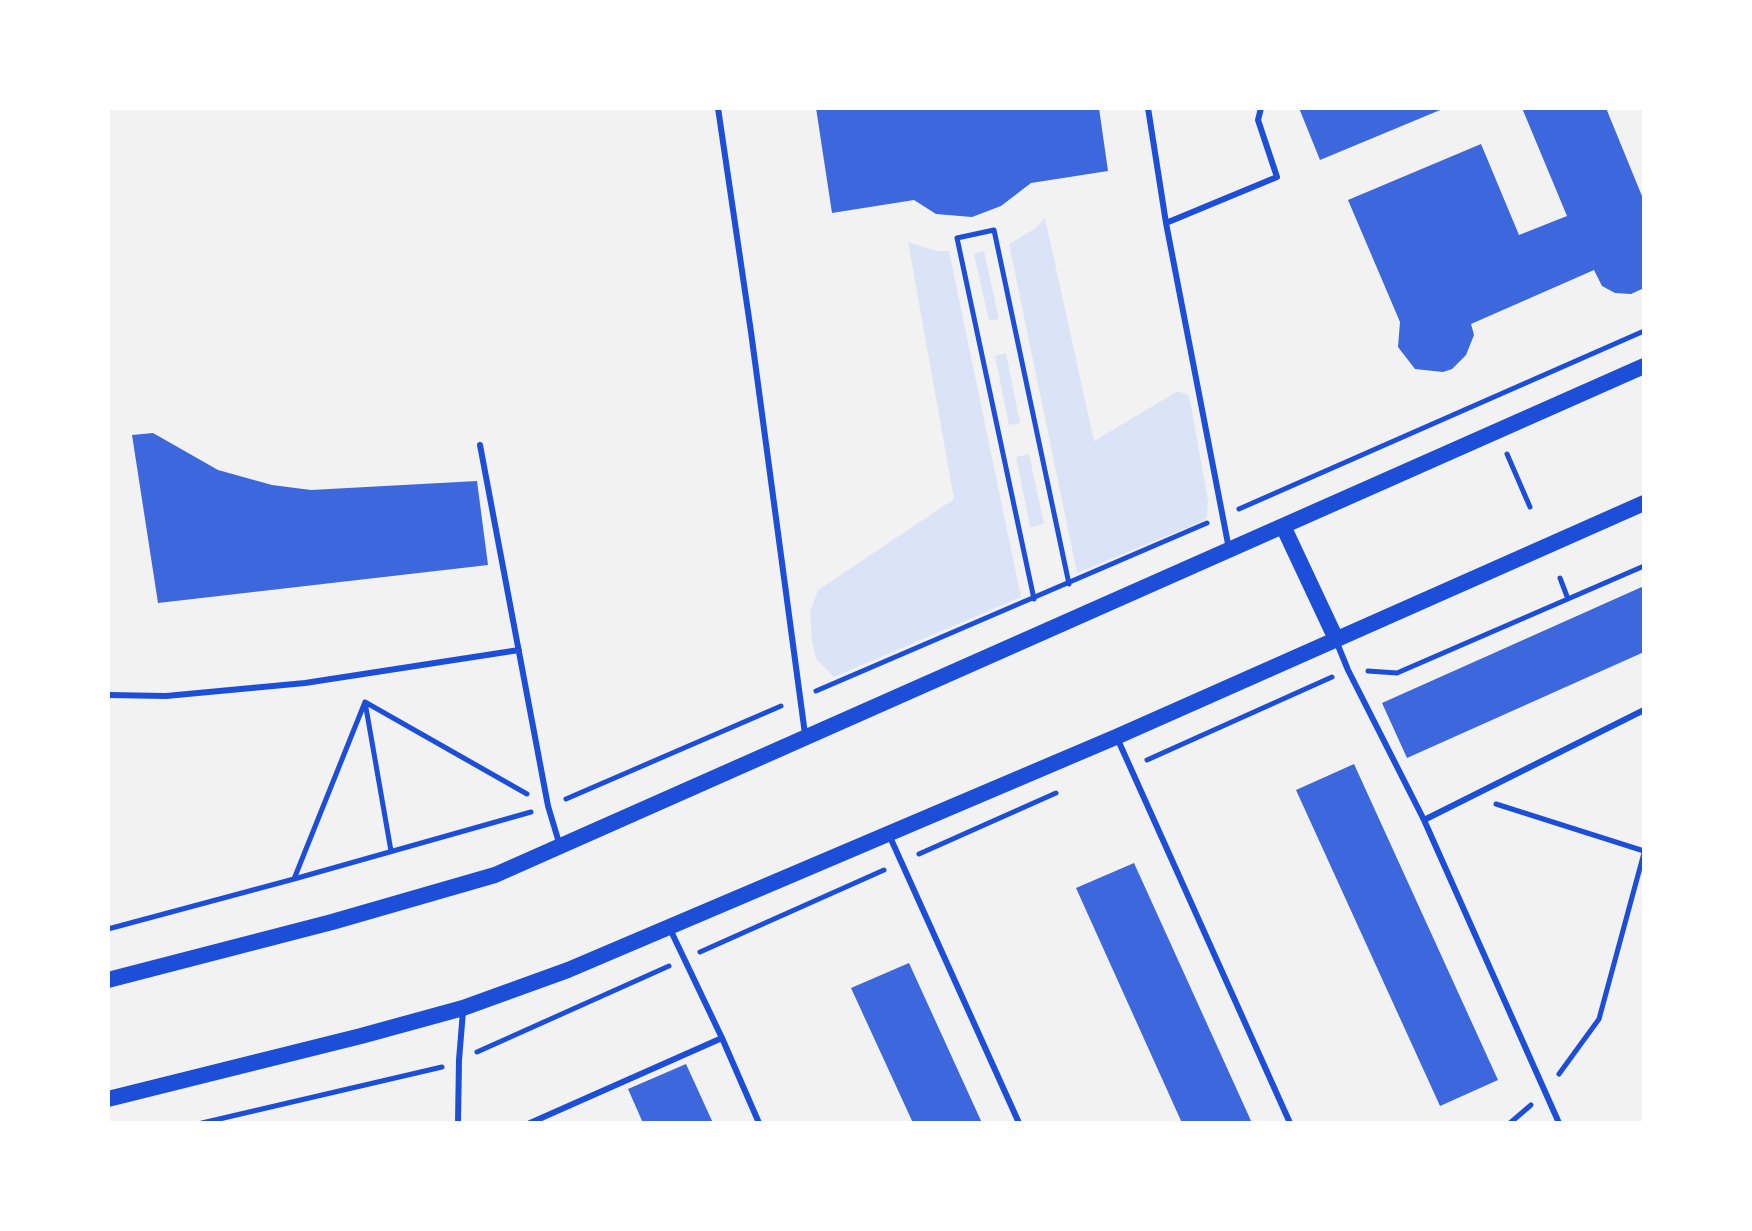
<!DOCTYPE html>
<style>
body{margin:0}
#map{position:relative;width:1752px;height:1231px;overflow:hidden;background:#f2f2f2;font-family:"Sofia Sans Condensed",sans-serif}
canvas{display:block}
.frame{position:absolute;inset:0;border:110px solid #fff;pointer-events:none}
</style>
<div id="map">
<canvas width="1752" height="1231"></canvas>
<div class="frame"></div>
</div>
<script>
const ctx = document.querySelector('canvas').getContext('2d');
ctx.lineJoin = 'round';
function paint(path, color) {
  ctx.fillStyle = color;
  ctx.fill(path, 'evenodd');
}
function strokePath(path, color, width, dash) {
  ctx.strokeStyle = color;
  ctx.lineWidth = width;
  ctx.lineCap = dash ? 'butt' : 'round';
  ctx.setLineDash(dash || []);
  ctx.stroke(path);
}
const green = new Path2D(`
 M1045 218 1094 441 1178 391 1188 395 1190 401 1208 500 1207 517 1203 521 1077 573 1009 244 1036 228Z
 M908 242 937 251H949L1021 597 834 677 816 659 812 641 810 611 818 590 954 499Z
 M984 251 999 319 989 321 974 254Z
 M1006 353 1020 423 1009 425 995 356Z
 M1029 454 1044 524 1030 527 1016 457Z`);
const building = new Path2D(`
 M816 108H1099L1108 171 1031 183 1001 206 972 217 936 214 914 200 832 213Z
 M1299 108H1445L1320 160Z
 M1522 108H1606L1644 201V288L1631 294 1615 293 1602 286 1594 270 1471 324 1474 335 1466 355 1452 369 1443 372 1415 369 1398 347 1400 322 1348 200 1481 144 1519 235 1567 216Z
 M153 433 218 470 272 485 311 490 477 481 488 565 158 603 132 435Z
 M1644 586V652L1407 758 1382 703Z
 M1354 764 1498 1080 1440 1106 1296 790Z
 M1134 863 1252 1123H1182L1076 888Z
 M909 963 982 1123H913L851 988Z
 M686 1064 713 1123H643L628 1089Z`);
const path = new Path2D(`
 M1507 454 1530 507
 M1239 509 1644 331
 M1560 578 1568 599
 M1034 599 957 238 994 230 1069 584
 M1368 671 1397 673 1644 566
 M816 691 1207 523
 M365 702 527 794
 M365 702 391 851
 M1147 760 1332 677
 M566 799 781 706
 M1496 804 1644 851
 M919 854 1056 793
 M294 879 365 702
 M108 929 294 879 531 812
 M700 952 884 870
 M477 1052 669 966
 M1559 1074 1599 1019 1644 853
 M202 1123 442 1067
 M1510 1123 1531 1105`);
const service = new Path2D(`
 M718 108 751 332 805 734
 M1148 108 1166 223 1229 549
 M1166 223 1277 177 1258 120 1261 108
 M480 445 548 806 560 846
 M1337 643 1348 670 1424 820 1644 710
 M108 695 166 696 305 683 519 650
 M1118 740 1290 1123
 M1424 820 1559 1123
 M890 837 1019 1123
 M670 929 722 1038
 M458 1123 459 1060 463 1011
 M530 1123 722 1038 759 1123`);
const secondary = new Path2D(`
 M1283 526 1336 639
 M108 980 332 922 495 875 1644 366
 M108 1099 361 1036 463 1008 568 970 1116 737 1644 503`);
paint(green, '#dbe4f7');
paint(building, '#3d67dc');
strokePath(path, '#1d4ed8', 5);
strokePath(service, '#1d4ed8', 6);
strokePath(secondary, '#1d4ed8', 16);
</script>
